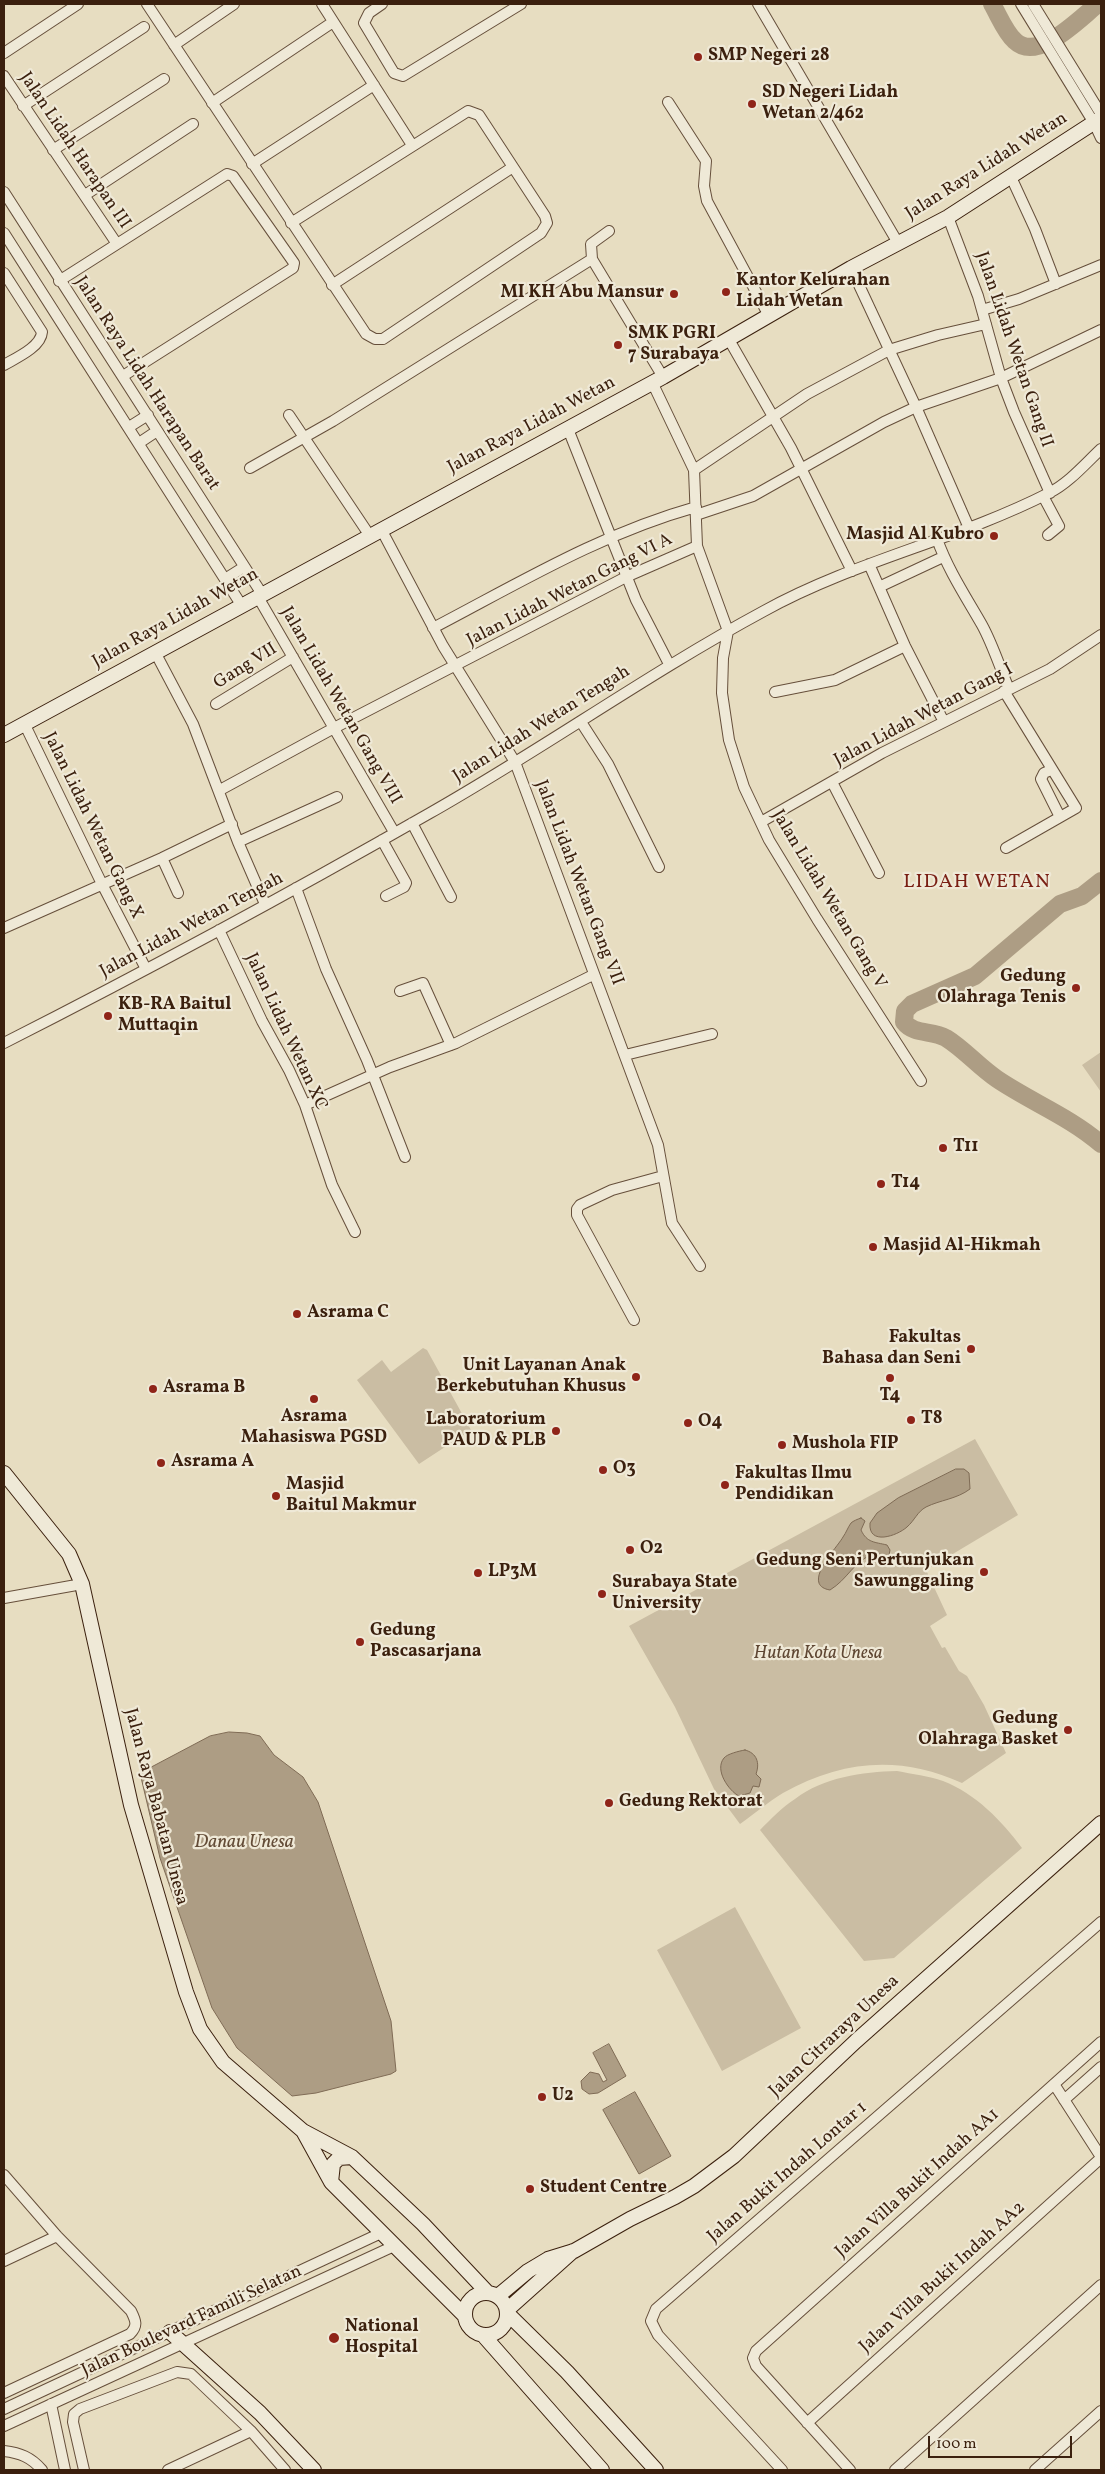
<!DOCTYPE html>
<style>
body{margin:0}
#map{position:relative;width:1105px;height:2474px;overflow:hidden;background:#e7ddc1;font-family:Vollkorn,serif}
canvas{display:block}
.frame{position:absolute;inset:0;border:5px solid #3b200e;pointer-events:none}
.scale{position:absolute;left:928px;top:2436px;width:144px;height:22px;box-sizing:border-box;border:2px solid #3b200e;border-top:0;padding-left:6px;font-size:15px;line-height:18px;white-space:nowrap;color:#3b200e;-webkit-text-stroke:4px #efe9d7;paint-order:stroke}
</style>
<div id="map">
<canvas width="1105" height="2474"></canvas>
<div class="frame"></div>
<div class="scale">100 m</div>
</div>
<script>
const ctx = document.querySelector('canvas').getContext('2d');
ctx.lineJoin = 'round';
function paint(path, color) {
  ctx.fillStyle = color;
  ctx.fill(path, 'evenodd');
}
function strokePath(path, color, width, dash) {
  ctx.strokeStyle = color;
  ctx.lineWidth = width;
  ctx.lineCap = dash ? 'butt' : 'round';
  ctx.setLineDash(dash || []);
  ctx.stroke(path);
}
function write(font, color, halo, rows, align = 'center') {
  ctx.font = font + ' Vollkorn,serif';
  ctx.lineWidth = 4.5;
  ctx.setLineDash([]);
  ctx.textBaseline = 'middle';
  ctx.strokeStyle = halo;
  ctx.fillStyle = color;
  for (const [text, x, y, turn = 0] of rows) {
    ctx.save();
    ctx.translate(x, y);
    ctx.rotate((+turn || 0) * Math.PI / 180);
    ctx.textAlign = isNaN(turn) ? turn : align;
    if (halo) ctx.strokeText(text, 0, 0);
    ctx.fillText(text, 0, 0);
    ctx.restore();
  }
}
const green = new Path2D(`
 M1101 1052V1092L1082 1065Z
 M423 1348 427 1350 471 1430 419 1464 357 1380 382 1360 391 1372Z
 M975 1439 1018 1515 926 1570 947 1615 930 1626 942 1648 945 1647 959 1671 967 1676 984 1705 1006 1753 962 1783C900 1755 842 1760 783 1793 768 1802 754 1814 740 1824L714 1789 675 1707 629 1626Z
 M897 1771C912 1774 929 1776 943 1781 976 1794 1001 1820 1022 1848L894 1958 864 1961 760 1830C771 1819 782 1807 795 1799 824 1777 862 1772 897 1771Z
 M735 1907 801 2028 722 2071 657 1950Z`);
const water = new Path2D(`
 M956 1469H964L969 1473 970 1489C957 1499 940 1500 926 1507 917 1512 915 1520 907 1527 897 1536 868 1546 870 1523L877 1513 898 1498Z
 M861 1518 865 1521 861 1530C867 1543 875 1542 887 1545L890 1550 889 1555C883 1557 878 1552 873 1554 853 1562 848 1579 830 1590 800 1585 837 1548 843 1537 846 1533 848 1527 851 1523 853 1521 858 1519 861 1518Z
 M229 1732 247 1733 260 1736 274 1755 303 1777 318 1802 391 2021 396 2071 391 2074 316 2093 292 2096 237 2048 212 2008 160 1858 140 1773 210 1736Z
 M745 1750C757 1753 760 1763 756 1774L761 1779 759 1787 753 1786 750 1793 739 1796C729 1791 714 1770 724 1758 727 1754 739 1751 745 1750Z
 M609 2044 626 2076 598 2093 589 2094 582 2089 581 2081 590 2072 599 2074 603 2082 607 2080 593 2053Z
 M635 2092 671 2156 639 2174 603 2110Z`);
const river = new Path2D(`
 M992 4C999 16 1005 32 1015 41 1038 63 1080 18 1098 4
 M1101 881 1082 896 1060 904 975 976 912 1004 905 1011 904 1022C914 1035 932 1030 946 1038 964 1049 979 1067 997 1079 1031 1102 1070 1117 1101 1144`);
const street = new Path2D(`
 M147 4 366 334 375 339H383L541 233 547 223 545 216 479 115 468 111 291 223
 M322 4 412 145
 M382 4 369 13 364 23 394 73 403 76 521 4
 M758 4 898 243
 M1021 4 1094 123 1101 138
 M1033 4 1101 114
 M174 45 234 4
 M4 53 78 4
 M4 76 117 244
 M668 102 706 161 704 186 707 201 769 316
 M212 103 333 22
 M23 106 144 27
 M53 150 164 79
 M252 164 374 85
 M1011 177 1035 229 1056 284
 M4 192 262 594
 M85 195 193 124
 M948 217 978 296 1001 378 1014 412 1050 493
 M609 231 591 244 592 259 663 377
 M4 233 242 606
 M851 268 916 407 969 528
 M4 273 42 332C41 347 16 358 4 365
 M59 281 227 174 233 176 294 263 293 268 123 376
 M332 285 513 167
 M982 310 1019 299 1101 265
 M728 338 791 448 852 571
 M652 382 694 470 697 546 728 631 723 658 722 693 729 740 744 787 769 840 817 919 921 1081
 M289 415 370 536
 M129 427 148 415
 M568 429 636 600 669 664
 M139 443 157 431
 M250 468 333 421 592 259
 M694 470 807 394 889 350 938 335 986 324
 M1043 496 1059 526 1048 535
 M696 515 753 496 884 422 916 407 1001 378 1101 330
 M381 529 443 646 515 762 658 1145 672 1223 700 1266
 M937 539C948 570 966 597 982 625 993 645 1000 668 1009 689
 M869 564 905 646 944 722
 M225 579 244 567
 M879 587 943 557
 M258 597 394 832
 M433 628C521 582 600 534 696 507
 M155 652 193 724 238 842 265 904
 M1004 691 1076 808 1006 848
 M775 692 835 680 905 646
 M216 704 293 657
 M581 722 608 764 659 867
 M24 723 102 884 146 969
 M1051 770 1044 773 1041 779 1060 817
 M832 782 879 873
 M220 790 334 728 626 577 697 546
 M761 822 882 753 1050 669 1101 635
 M412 823 451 897
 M382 840 406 883 404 887 386 896
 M238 842 337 797
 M162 858 178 893
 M296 888 326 969 367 1060 405 1157
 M4 928 162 858 232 824
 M219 930 262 1021 289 1070 305 1105 332 1185 355 1232
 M400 991 423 983 451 1045
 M4 1043C148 970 290 893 430 813 543 749 649 673 764 611 854 561 957 540 1049 493 1069 483 1085 464 1101 449
 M625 1055 712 1034
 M305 1105 390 1067 456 1043 593 975
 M634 1320 577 1215V1209L580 1205 612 1190 663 1176
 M4 1598 82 1584
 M1054 2084 1101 2157
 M1064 2100 1101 2067
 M4 2175 57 2236 131 2311C136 2321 138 2326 130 2334L4 2393
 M4 2261 57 2236
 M51 2404 65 2470
 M4 2409 381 2233
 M807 2423 1101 2158
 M4 2426 394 2246
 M4 2451C20 2453 31 2457 42 2470
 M84 2470 73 2422 74 2414 80 2409 177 2372 191 2374 251 2431 285 2470
 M168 2470 251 2431
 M782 2470 658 2335 651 2321 656 2309 1101 1922
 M850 2470 756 2366 753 2358 756 2351 1101 2042
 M895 2470 1101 2285
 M1035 2470 1101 2411`);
const secondary = new Path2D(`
 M4 735 663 377 851 268 948 217 1101 118
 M4 1473 69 1554 82 1584 131 1805 186 1992 200 2029 223 2062 303 2131 352 2157 423 2224 487 2292
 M303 2131 331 2182 464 2315
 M331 2182 333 2164 339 2158 352 2157
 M465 2314a21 21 0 1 1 42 0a21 21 0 1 1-42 0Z
 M498 2296 528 2271 548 2259 574 2251 630 2219 675 2197 694 2186 734 2156 856 2041 1101 1823
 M507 2310 573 2251
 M507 2313 567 2372 656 2470
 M170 2332 260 2413 314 2470
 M483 2335 602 2470`);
const markers = [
 [698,57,5,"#8f2418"],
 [752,104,5,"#8f2418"],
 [726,292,5,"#8f2418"],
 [674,294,5,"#8f2418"],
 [618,345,5,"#8f2418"],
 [994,536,5,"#8f2418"],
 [1076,988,5,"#8f2418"],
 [108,1016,5,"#8f2418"],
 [943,1148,5,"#8f2418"],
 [881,1184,5,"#8f2418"],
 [873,1247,5,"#8f2418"],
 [297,1314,5,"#8f2418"],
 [971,1349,5,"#8f2418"],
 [636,1377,5,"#8f2418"],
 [890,1378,5,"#8f2418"],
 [153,1389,5,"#8f2418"],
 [314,1399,5,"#8f2418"],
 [911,1420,5,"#8f2418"],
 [688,1423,5,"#8f2418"],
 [556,1431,5,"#8f2418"],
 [782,1445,5,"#8f2418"],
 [161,1463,5,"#8f2418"],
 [603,1470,5,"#8f2418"],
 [725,1485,5,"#8f2418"],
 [276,1496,5,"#8f2418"],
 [630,1550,5,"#8f2418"],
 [984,1572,5,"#8f2418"],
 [478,1573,5,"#8f2418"],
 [602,1594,5,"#8f2418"],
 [360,1642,5,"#8f2418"],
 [1068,1730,5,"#8f2418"],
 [609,1803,5,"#8f2418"],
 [542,2097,5,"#8f2418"],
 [530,2189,5,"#8f2418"],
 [334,2338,6,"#8f2418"]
];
const poiNames = [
 ["SMP Negeri 28",708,57],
 ["SD Negeri Lidah",762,94],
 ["Wetan 2/462",762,115],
 ["Kantor Kelurahan",736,282],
 ["Lidah Wetan",736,303],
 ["MI KH Abu Mansur",664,294,"right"],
 ["SMK PGRI",628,335],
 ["7 Surabaya",628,356],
 ["Masjid Al Kubro",984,536,"right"],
 ["Gedung",1066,978,"right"],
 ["Olahraga Tenis",1066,999,"right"],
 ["KB-RA Baitul",118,1006],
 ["Muttaqin",118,1027],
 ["T11",953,1148],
 ["T14",891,1184],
 ["Masjid Al-Hikmah",883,1247],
 ["Asrama C",307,1314],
 ["Fakultas",961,1339,"right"],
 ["Bahasa dan Seni",961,1360,"right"],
 ["Unit Layanan Anak",626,1367,"right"],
 ["Berkebutuhan Khusus",626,1388,"right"],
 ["Asrama B",163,1389],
 ["T4",890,1397,"center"],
 ["Asrama",314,1418,"center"],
 ["Mahasiswa PGSD",314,1439,"center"],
 ["T8",921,1420],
 ["Laboratorium",546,1421,"right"],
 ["PAUD & PLB",546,1442,"right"],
 ["O4",698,1423],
 ["Mushola FIP",792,1445],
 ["Asrama A",171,1463],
 ["O3",613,1470],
 ["Fakultas Ilmu",735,1475],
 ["Pendidikan",735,1496],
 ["Masjid",286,1486],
 ["Baitul Makmur",286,1507],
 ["O2",640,1550],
 ["Gedung Seni Pertunjukan",974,1562,"right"],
 ["Sawunggaling",974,1583,"right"],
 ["LP3M",488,1573],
 ["Surabaya State",612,1584],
 ["University",612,1605],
 ["Gedung",370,1632],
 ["Pascasarjana",370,1653],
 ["Gedung",1058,1720,"right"],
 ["Olahraga Basket",1058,1741,"right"],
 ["Gedung Rektorat",619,1803],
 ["U2",552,2097],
 ["Student Centre",540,2189],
 ["National",345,2328],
 ["Hospital",345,2349]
];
const streetNames = [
 ["Jalan Lidah Harapan III",74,151,56],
 ["Jalan Raya Lidah Wetan",987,167,-32],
 ["Jalan Lidah Wetan Gang II",1013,350,71],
 ["Jalan Raya Lidah Harapan Barat",146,384,57],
 ["Jalan Raya Lidah Wetan",532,426,-28],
 ["Jalan Lidah Wetan Gang VI A",570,591,-27],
 ["Jalan Raya Lidah Wetan",176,619,-29],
 ["Gang VII",246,667,-32],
 ["Jalan Lidah Wetan Gang VIII",340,706,60],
 ["Jalan Lidah Wetan Gang I",924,716,-28],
 ["Jalan Lidah Wetan Tengah",542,725,-32],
 ["Jalan Lidah Wetan Gang X",92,826,64],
 ["Jalan Lidah Wetan Gang VII",578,883,69],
 ["Jalan Lidah Wetan Gang V",828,900,59],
 ["Jalan Lidah Wetan Tengah",192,926,-28],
 ["Jalan Lidah Wetan XC",285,1032,65],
 ["Jalan Raya Babatan Unesa",155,1807,75],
 ["Jalan Citraraya Unesa",835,2037,-43],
 ["Jalan Bukit Indah Lontar 1",788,2173,-41],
 ["Jalan Villa Bukit Indah AA1",918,2184,-42],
 ["Jalan Villa Bukit Indah AA2",943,2278,-42],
 ["Jalan Boulevard Famili Selatan",192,2322,-25]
];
const parkNames = [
 ["Hutan Kota Unesa",818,1655]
];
const waterNames = [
 ["Danau Unesa",244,1844]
];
const quarterNames = [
 ["LIDAH WETAN",977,883]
];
paint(green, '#cabda3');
paint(water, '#ad9d84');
strokePath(water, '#7f6b55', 1);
strokePath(river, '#ad9d84', 18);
strokePath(street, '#664f3b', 12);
strokePath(secondary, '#3b200e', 16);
strokePath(street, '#efe9d7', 10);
strokePath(secondary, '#efe9d7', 14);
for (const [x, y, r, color] of markers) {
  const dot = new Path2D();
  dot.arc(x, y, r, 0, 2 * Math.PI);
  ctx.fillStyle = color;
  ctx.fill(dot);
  strokePath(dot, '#efe9d7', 2);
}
write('bold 18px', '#3b200e', '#efe9d7', poiNames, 'left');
write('18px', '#3b200e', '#efe9d7', streetNames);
write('italic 18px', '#5f4733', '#efe9d7', parkNames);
write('italic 19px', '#634c37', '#efe9d7', waterNames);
ctx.letterSpacing = '1px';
write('20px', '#7a1f14', '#efe9d7', quarterNames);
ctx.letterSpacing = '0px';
</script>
